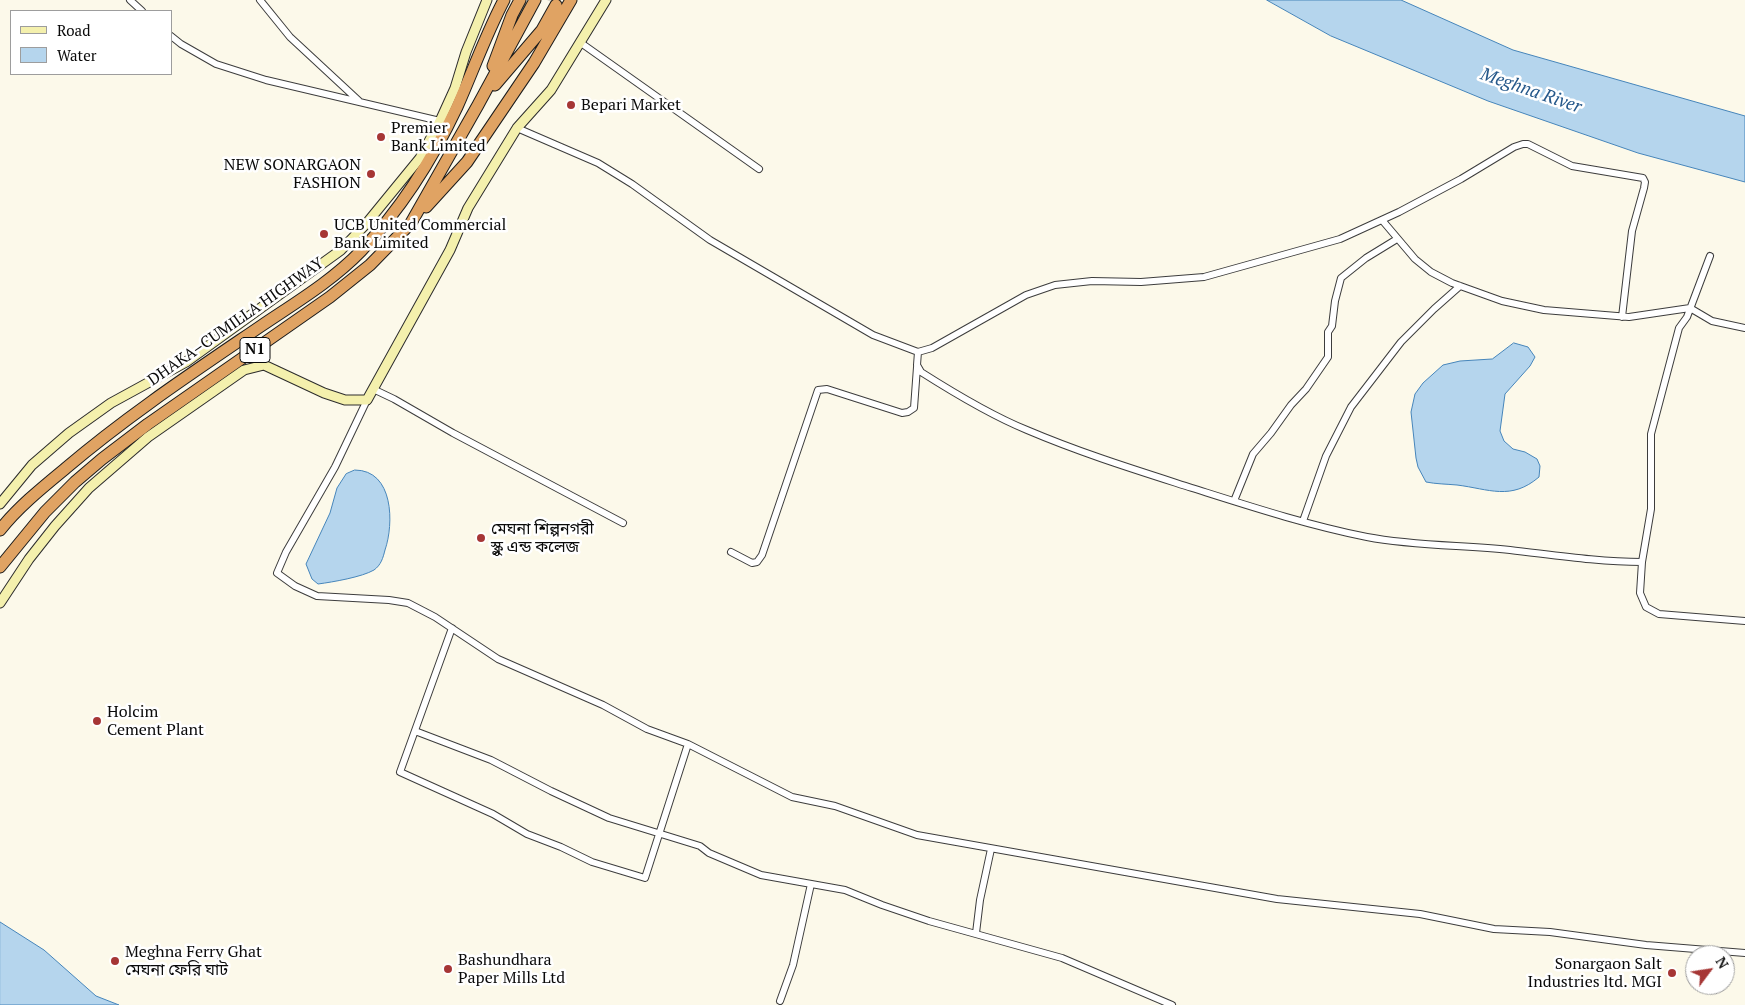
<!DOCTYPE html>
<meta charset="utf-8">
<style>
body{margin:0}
#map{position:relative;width:1745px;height:1005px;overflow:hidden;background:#fcf9ea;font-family:"PT Serif",serif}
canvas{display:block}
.legend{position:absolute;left:10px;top:10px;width:162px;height:65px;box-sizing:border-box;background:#fff;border:1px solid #9d9d9d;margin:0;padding:6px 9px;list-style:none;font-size:15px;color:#0a0a0a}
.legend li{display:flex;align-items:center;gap:10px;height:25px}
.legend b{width:25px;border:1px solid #9d9d9d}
.north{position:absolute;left:1685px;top:945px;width:50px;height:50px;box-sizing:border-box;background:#fff;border:1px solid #9d9d9d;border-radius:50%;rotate:59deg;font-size:14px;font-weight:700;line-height:20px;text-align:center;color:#0a0a0a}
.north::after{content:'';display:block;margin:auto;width:18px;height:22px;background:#a63635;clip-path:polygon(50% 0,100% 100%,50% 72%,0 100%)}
</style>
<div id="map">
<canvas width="1745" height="1005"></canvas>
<ul class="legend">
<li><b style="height:6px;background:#f4f0ad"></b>Road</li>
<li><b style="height:14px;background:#b5d5ed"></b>Water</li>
</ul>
<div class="north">N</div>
</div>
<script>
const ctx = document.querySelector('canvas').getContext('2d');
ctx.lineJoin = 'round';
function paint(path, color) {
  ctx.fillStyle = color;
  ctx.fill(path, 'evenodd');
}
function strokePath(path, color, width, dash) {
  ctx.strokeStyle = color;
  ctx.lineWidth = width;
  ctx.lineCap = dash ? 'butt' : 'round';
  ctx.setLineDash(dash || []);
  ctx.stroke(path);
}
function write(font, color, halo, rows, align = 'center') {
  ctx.font = font + ' "PT Serif","Noto Sans Bengali",serif';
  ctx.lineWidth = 5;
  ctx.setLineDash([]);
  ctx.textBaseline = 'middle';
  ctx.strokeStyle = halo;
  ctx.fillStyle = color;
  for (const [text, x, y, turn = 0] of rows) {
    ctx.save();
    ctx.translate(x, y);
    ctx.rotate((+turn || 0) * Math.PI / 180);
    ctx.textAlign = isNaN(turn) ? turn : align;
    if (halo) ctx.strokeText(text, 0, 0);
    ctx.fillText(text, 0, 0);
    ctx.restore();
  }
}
const water = new Path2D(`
 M1267 0H1401L1513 50 1745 116V182L1638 153 1488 101 1331 36Z
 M1514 343 1528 347 1535 357 1530 366 1505 394 1500 431 1504 441 1513 449 1525 452 1537 459 1540 466 1539 477C1511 501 1489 489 1457 485 1446 484 1436 484 1426 482L1418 467 1416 458 1411 412 1415 394 1423 383 1443 365 1460 361 1492 359Z
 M355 470C394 470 394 524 385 550 383 558 381 565 374 570 362 577 333 582 318 584L312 579 306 564 330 513 337 488 346 474Z
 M0 922 44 950 96 996 119 1005H0Z`);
const highwayTunnel = new Path2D(`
 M551 2 552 0`);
const street = new Path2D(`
 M130 0 142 11
 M260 0 290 37 359 101
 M171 36 181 44 216 64 266 80 440 121
 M581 43 759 169
 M517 128 598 163 632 184 710 240 873 335 918 352 932 348 1026 295 1055 285 1092 281 1141 282 1204 277 1340 239 1399 212 1461 179 1514 147 1523 144H1528L1572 166 1643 178 1645 182 1644 188 1632 231 1622 317
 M1382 220 1415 259 1431 272 1452 283 1502 301 1544 310 1629 317 1690 308 1712 321 1745 328
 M1710 256 1687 317 1679 328 1651 434V509L1642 562 1640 593 1646 607 1659 614 1745 621
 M918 352 917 365 921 372C954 393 990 415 1027 430 1081 453 1136 470 1192 488 1249 506 1307 525 1367 537 1414 546 1462 545 1510 550 1554 555 1598 562 1642 562
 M373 389 394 399 453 433 623 523
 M367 400 335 467 286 552 277 573 295 586 317 596 389 600 408 603 435 617 498 659 603 705 647 729 688 744 792 797 835 806 917 835 1277 899 1420 914 1494 929 1550 932 1646 945 1745 953
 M1234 501 1253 454 1271 433 1291 405 1306 389 1328 357V332L1332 326 1335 301 1341 278 1366 258 1397 239
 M1303 521 1326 456 1351 407 1401 342 1434 309 1460 286
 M731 552 752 563 757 562 762 555 818 390 827 389 902 413 908 412 914 408 917 367
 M452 628 400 772 493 814 527 834 561 847 592 862 645 878 688 744
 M415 731 491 760 551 791 609 818 700 846 709 853 761 875 845 890 882 905 929 921 1062 958 1172 1005
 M976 933 980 900 991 849
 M780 1001 793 965 811 884`);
const secondary = new Path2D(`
 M0 504 32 465 69 433 111 403 186 362 341 250 366 224 420 158 440 121 455 88 466 52 487 0
 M0 603 29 559 55 526 89 488 148 437 244 370 264 365 324 393 345 400H367L450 250 468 208 517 128 551 90 606 0`);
const highway = new Path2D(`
 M493 66 512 15 520 0
 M495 85 542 30 556 5
 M426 207 467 162 534 63 571 0
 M0 530C18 507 43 487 66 468 127 416 195 371 261 326 295 303 332 281 361 251 400 210 433 158 457 107 473 71 486 34 504 0
 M0 567 45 512 75 482 102 459 148 424 330 297 370 265 411 223 478 105 535 0`);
const markers = [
 [571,105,5,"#a63635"],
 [381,137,5,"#a63635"],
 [371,174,5,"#a63635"],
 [324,234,5,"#a63635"],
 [481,538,5,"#a63635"],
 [97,721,5,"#a63635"],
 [115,961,5,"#a63635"],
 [448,969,5,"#a63635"],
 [1672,973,5,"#a63635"]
];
const shields = [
 [255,350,30]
];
const shieldNames = [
 ["N1",255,350]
];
const poiNames = [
 ["Bepari Market",581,105],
 ["Premier",391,128],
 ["Bank Limited",391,146],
 ["NEW SONARGAON",361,165,"right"],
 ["FASHION",361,183,"right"],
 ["UCB United Commercial",334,225],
 ["Bank Limited",334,243],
 ["মেঘনা শিল্পনগরী",491,529],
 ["স্কুল এন্ড কলেজ",491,547],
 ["Holcim",107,712],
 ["Cement Plant",107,730],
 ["Meghna Ferry Ghat",125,952],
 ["মেঘনা ফেরি ঘাট",125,970],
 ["Bashundhara",458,960],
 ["Paper Mills Ltd",458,978],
 ["Sonargaon Salt",1662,964,"right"],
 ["Industries ltd. MGI",1662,982,"right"]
];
const streetNames = [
 ["DHAKA–CUMILLA HIGHWAY",236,322,-35]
];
const waterNames = [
 ["Meghna River",1531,91,19]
];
paint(water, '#b5d5ed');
strokePath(water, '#4685ba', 1);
strokePath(highwayTunnel, '#d8d5c8', 11, [11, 5.5]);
strokePath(street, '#3d3d3d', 8);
strokePath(secondary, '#2c2c2c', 11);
strokePath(highway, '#1b1b1b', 13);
strokePath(street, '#fff', 6);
strokePath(secondary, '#f4f0ad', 9);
strokePath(highway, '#e0a363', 11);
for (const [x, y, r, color] of markers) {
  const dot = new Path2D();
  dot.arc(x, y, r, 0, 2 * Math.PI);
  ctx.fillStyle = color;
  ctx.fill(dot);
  strokePath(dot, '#fff', 2);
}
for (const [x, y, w] of shields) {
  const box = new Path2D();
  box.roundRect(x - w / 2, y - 12.5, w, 25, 4);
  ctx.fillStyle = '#fff';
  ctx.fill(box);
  strokePath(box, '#0a0a0a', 1);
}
write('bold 15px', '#0a0a0a', null, shieldNames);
write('16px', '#0a0a0a', '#fff', poiNames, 'left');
write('16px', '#0a0a0a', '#fff', streetNames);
write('italic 18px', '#25588a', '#fff', waterNames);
</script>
